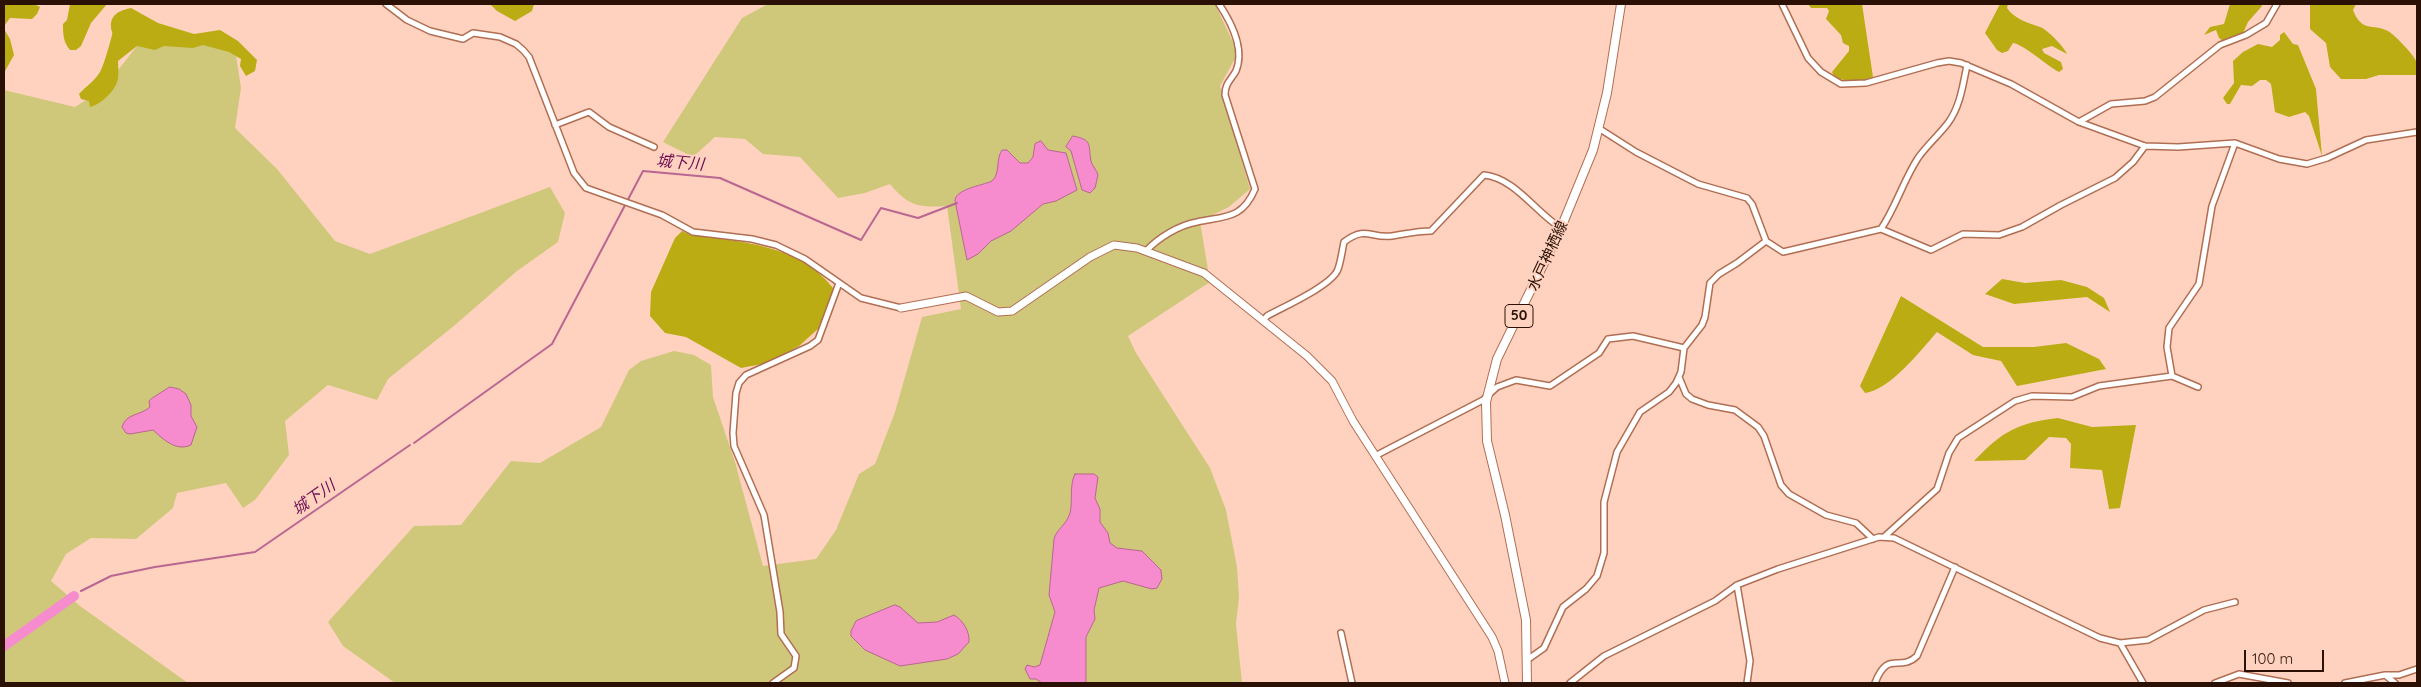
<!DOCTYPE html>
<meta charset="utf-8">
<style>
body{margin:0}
#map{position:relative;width:2421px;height:687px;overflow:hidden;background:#ffd2c0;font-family:Quicksand,sans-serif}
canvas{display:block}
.frame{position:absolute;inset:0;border:5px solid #2a1005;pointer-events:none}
.scale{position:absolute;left:2244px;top:650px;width:80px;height:22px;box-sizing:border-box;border:2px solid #2a1005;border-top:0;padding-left:6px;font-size:15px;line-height:18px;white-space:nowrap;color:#2a1005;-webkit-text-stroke:4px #ffd2c0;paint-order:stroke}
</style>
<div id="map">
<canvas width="2421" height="687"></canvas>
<div class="frame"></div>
<div class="scale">100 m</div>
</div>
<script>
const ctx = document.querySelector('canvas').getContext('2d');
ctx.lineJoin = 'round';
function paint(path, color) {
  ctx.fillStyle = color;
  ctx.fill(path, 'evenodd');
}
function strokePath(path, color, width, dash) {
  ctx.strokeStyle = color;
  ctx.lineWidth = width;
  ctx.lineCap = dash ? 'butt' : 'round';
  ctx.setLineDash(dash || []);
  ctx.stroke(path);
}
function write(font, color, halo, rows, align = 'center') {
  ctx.font = font + ' Quicksand,"Noto Sans JP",sans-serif';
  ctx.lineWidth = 4;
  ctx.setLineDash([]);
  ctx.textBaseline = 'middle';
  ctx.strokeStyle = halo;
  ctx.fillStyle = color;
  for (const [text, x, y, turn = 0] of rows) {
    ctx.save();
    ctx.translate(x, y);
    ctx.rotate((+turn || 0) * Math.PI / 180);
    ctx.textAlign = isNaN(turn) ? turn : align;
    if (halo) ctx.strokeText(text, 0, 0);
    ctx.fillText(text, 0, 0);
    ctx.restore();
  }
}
const green = new Path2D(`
 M768 4H1215L1238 53 1220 86 1250 189 1229 207 1200 221 1210 282 1128 336 1136 353 1210 468 1226 510 1237 567 1239 597 1236 624 1242 683H395L343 646 328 622 414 526 461 525 511 461 540 463 601 427 629 370 641 361 674 351 694 355 711 365 713 397 735 462 763 566 816 559 836 530 859 474 875 464 895 412 922 317 961 309 947 206C919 208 908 206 890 184L865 193 838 198 800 157 763 154 745 139 715 137 693 157 663 142 742 18Z
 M145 36 235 48 241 88 235 128 277 169 335 241 370 254 550 187 565 213 558 242 517 271 455 325 388 379 377 400 328 385 285 421 289 455 255 500 243 508 226 483 177 493 173 508 136 539 91 538 66 554 51 581 80 606 188 683H4V90L75 107 103 89Z`);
const forest = new Path2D(`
 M4 4H34L40 7 37 14 32 19 10 18 4 26Z
 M70 4H107L91 23 81 46 76 50H70C63 42 63 33 63 24L67 20Z
 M490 4H534L532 11 515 21 497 11Z
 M1808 4H1862L1873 77C1860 83 1847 82 1834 77L1832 72 1849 51V46L1843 43 1841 35 1826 19 1829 11 1827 8H1811Z
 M2000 4H2008L2007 8C2014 19 2029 23 2040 27 2047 29 2065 48 2067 54L2052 46 2042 49 2044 53 2061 62 2063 69 2059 72C2047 66 2025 45 2013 43L2008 51 2002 53 1997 50 1985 33Z
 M2230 4H2261L2262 6 2248 22 2243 33 2223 41 2219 38 2216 30 2204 35 2210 27 2224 24Z
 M2310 4H2356L2353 10C2362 33 2372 23 2388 31 2395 35 2415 56 2417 63 2418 66 2417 72 2417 75H2379L2366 79H2341L2330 67 2326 43 2310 29Z
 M131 8 158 23 194 34 220 30 238 41 257 60 255 71 246 76 240 66 241 59 229 52 203 45 193 48 164 46 155 50 137 46 118 61C118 67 119 72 118 78 117 89 102 104 90 107L89 101 81 99 79 94C86 86 94 82 100 72 104 65 110 43 112 35 113 31 111 31 111 27 110 14 121 10 131 8Z
 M4 29 10 39 14 55 4 73Z
 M2284 32 2293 44 2298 45 2316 89 2322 156 2309 116 2305 112 2289 117 2275 112 2271 84 2266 80H2260L2252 86 2241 85 2230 104H2227L2223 98 2234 83 2233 61 2243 52 2258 44 2272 47 2280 40V35Z
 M682 231 691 235C741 242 799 244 833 288L832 299 819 328 799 346 768 363 741 368 686 337 665 333 650 316 651 292 675 238Z
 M2002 279 2025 283 2061 280 2087 287 2104 298 2110 312 2087 297 2014 304 1985 294Z
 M1901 296 1983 347H2034L2066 343 2099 359 2106 369 2017 386 2001 361 1973 355 1937 332C1921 350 1890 390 1865 393L1860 386Z
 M2058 418 2092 427 2136 425 2120 508 2109 509 2102 470 2070 468 2071 444 2066 438 2049 437 2025 460 1974 461C2003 431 2017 423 2058 418Z`);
const water = new Path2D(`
 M1073 136C1093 140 1088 144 1091 161 1092 166 1097 170 1098 175L1095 188 1090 193 1082 190 1071 151 1066 147Z
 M1041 141 1048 150 1066 153 1077 190 1056 201 1043 204 1011 231 991 241 978 254 967 260 955 201C955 189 981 186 992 181 1001 172 995 161 1002 150H1007L1020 163H1028L1033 157 1035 144Z
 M170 387 179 389 186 394 191 405V416L197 427 191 445C176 452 163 439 153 430L130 434 126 433 122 427C126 413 140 416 150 407L149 401 151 399Z
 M1075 474H1094L1098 477 1095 498 1100 509V522L1108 533 1110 543 1117 548 1142 551 1161 570 1162 579 1157 588 1152 589 1123 581 1099 588 1094 610 1095 619 1086 637V683H1042L1036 679H1030L1025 669 1027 665 1034 667 1040 665 1055 612 1049 595 1054 539C1057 528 1066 526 1070 513 1073 501 1069 485 1075 474Z
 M895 605 900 607 918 623 937 622 954 615C963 620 970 632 969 642L958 654 947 659 900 666 865 650 851 636V631L856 621Z`);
const stream = new Path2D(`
 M414 443 552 344 643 171 720 178 861 240 881 208 918 218 957 203
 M81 591 111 576 155 567 255 552 410 445`);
const river = new Path2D(`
 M4 646 74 596`);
const street = new Path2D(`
 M386 4 407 20 430 31 463 39 473 33 500 37 516 44 523 50 529 57 538 80 574 173 586 188 662 215 693 232 752 239 776 245 805 259 861 298 901 308
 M1782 4 1808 58 1821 72 1841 84 1866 83 1937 63 1949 61 1961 63 2011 84 2079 122 2145 146 2178 147 2235 143 2279 159 2307 164 2327 158 2366 140 2417 132
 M2079 122 2111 104 2145 101 2155 97 2220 45 2246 35 2266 23 2277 4
 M555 125 589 112 609 127 654 147
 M1600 129 1636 152 1698 184 1747 198 1752 204 1766 241 1783 252 1881 229 1931 250 1963 234 1999 235 2022 227 2061 205 2115 178 2133 162 2145 146
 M1881 229C1896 207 1903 181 1918 158 1927 145 1939 135 1948 123 1960 107 1963 85 1967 65
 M1146 251C1158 238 1179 225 1197 222 1224 216 1242 220 1255 189L1225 95C1225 83 1231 80 1236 71 1245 49 1231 22 1219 4
 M1263 321 1267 316C1283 307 1333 285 1338 269 1341 261 1342 251 1344 242 1366 225 1371 239 1392 236 1405 234 1417 231 1431 231L1484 175C1515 178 1536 213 1561 228
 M2172 376 2167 347 2169 328 2199 284 2212 206 2235 143
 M1679 377 1686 394 1692 399 1708 405 1735 410 1758 427 1764 436 1781 485 1789 494 1826 515 1856 523 1873 539
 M1375 456 1483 400 1497 387 1516 380 1550 386 1599 353 1608 339 1633 336 1684 348
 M1884 537 1937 489 1949 453 1958 438 2015 401 2032 396 2072 397 2099 386 2172 376 2198 387
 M1737 585 1750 661 1747 683
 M1341 633 1352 683
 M2120 643 2143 683
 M1527 660 1544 648 1563 607 1586 589 1597 576 1604 553V502L1617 452 1640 412 1669 392 1676 383 1681 372 1684 348 1702 325 1705 317 1710 283 1719 274 1737 263 1766 241
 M2385 675H2399L2417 669
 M773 683 794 668 796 656 781 634 780 612 764 515 734 446 733 433 736 393 739 383 746 375 810 346 818 340 839 283
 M1570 683 1604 656 1715 601 1737 585 1778 569 1879 537 1894 538 2100 638 2120 643 2148 640 2204 610 2235 602
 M1875 683C1888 649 1899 673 1917 656L1955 567
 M2215 683 2239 674 2288 683
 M2345 683 2385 675 2395 683`);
const secondary = new Path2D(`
 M901 308 966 296 998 312 1012 311 1090 257 1114 245 1137 248 1204 273 1307 356 1332 381 1353 421 1492 637 1498 651 1505 683`);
const primary = new Path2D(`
 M1527 683 1526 620 1505 515 1487 441 1486 402 1497 359 1561 228 1593 150 1607 93 1621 4`);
const shields = [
 [1519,316,28]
];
const shieldNames = [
 ["50",1519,316]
];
const streetNames = [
 ["水戸神栖線",1548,256,-65]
];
const waterNames = [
 ["城下川",680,163,5],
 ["城下川",314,498,-35]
];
paint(green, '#cfc87b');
paint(forest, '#baac12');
paint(water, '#f68bcd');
strokePath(water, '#b96691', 1);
strokePath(stream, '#b96691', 2);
strokePath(river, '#f68bcd', 10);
strokePath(street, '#b06e52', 8);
strokePath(secondary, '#b06e52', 9);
strokePath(primary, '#b06e52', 10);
strokePath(street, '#fff', 5);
strokePath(secondary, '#fff', 7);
strokePath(primary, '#fff', 8);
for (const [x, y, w] of shields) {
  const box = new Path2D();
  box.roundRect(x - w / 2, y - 11.5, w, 23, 4);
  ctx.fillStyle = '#ffd2c0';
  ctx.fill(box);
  strokePath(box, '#2a1005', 1);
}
write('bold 14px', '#2a1005', null, shieldNames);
write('15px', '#2a1005', '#ffd2c0', streetNames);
write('italic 16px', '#6f0f53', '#ffd2c0', waterNames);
</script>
